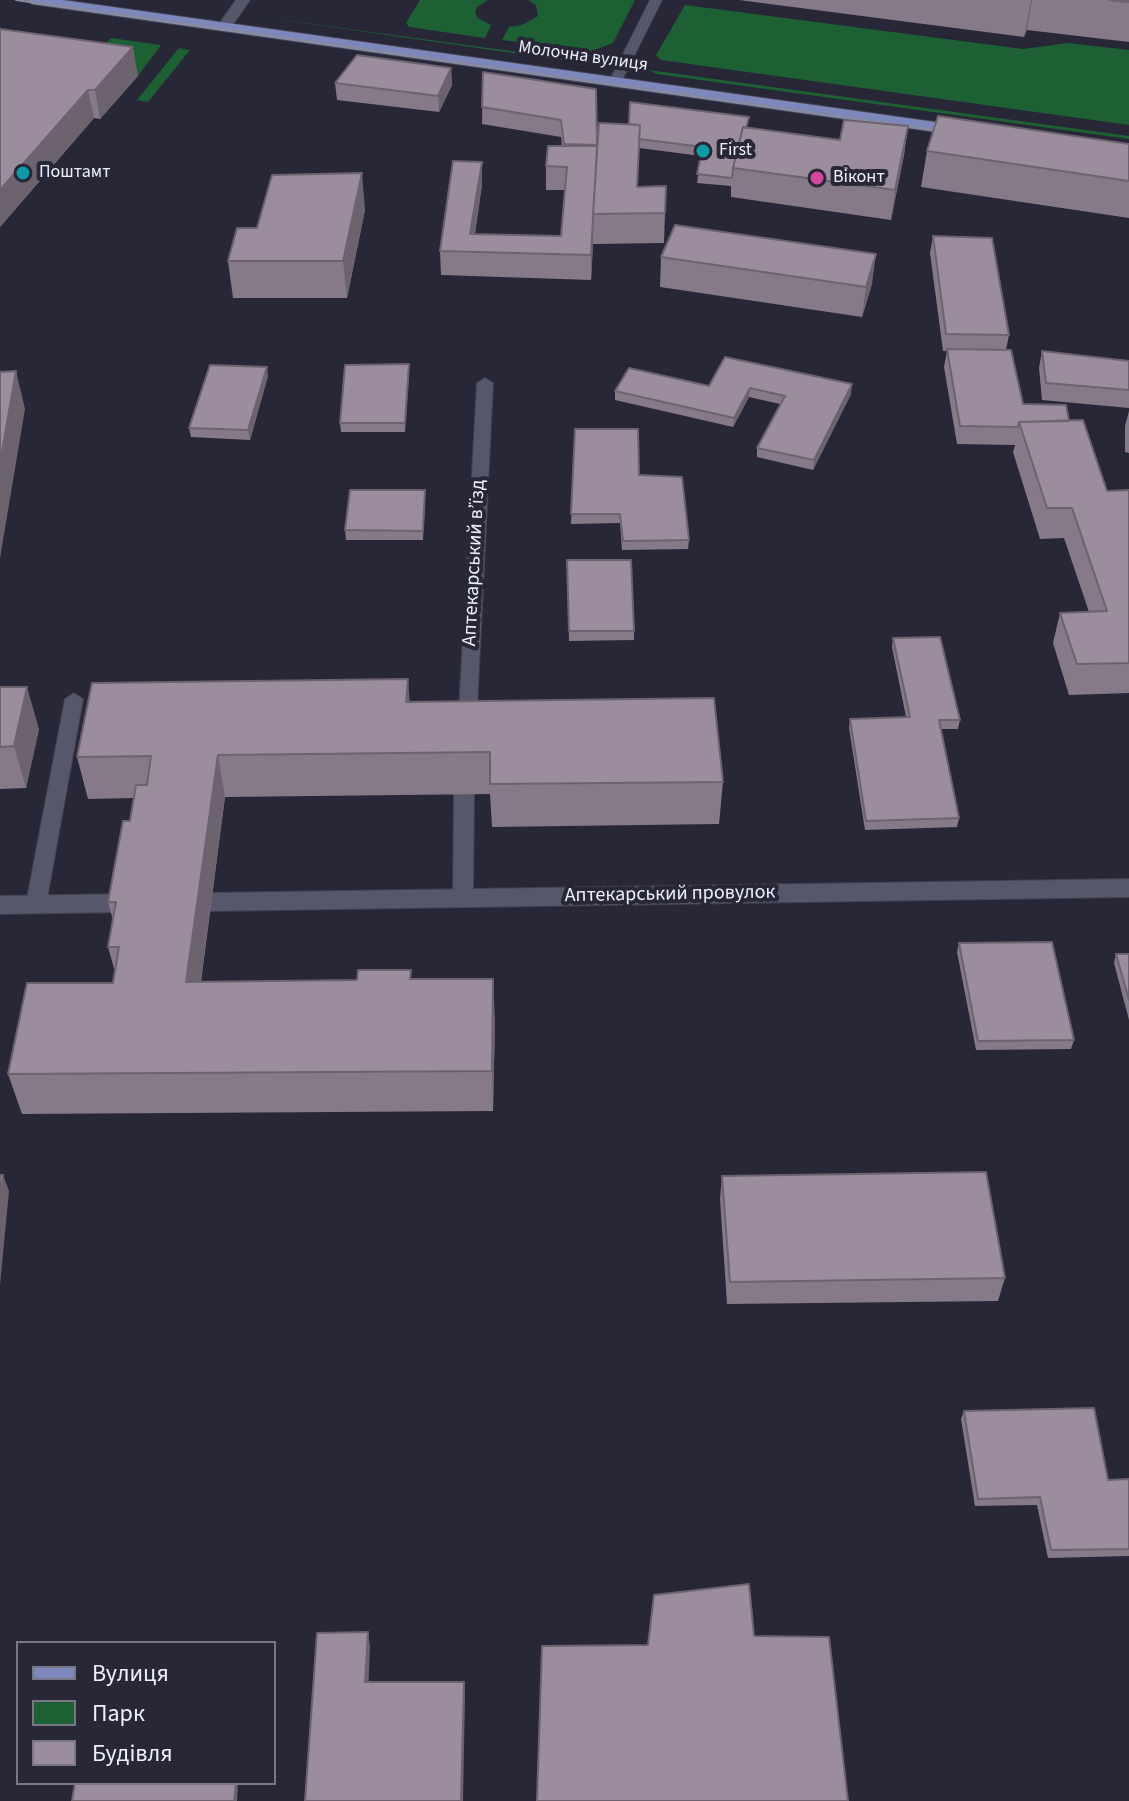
<!DOCTYPE html>
<meta charset="utf-8">
<style>
body{margin:0}
#map{position:relative;width:1129px;height:1801px;overflow:hidden;background:#272738;font-family:"Source Sans 3",sans-serif}
canvas{display:block}
.legend{position:absolute;left:16px;top:1641px;width:260px;height:144px;box-sizing:border-box;background:#272738;border:2px solid #777786;margin:0;padding:10px 14px;list-style:none;font-size:24px;color:#eeeffb}
.legend li{display:flex;align-items:center;gap:16px;height:40px}
.legend b{width:40px;border:2px solid #777786}
</style>
<div id="map">
<canvas width="1129" height="1801"></canvas>
<ul class="legend">
<li><b style="height:10px;background:#7c88bb"></b>Вулиця</li>
<li><b style="height:22px;background:#1c6034"></b>Парк</li>
<li><b style="height:22px;background:#9c8d9e"></b>Будівля</li>
</ul>
</div>
<script>
const ctx = document.querySelector('canvas').getContext('2d');
ctx.lineJoin = 'round';
function paint(path, color) {
  ctx.fillStyle = color;
  ctx.fill(path, 'evenodd');
}
function strokePath(path, color, width, dash) {
  ctx.strokeStyle = color;
  ctx.lineWidth = width;
  ctx.lineCap = dash ? 'butt' : 'round';
  ctx.setLineDash(dash || []);
  ctx.stroke(path);
}
function write(font, color, halo, rows, align = 'center') {
  ctx.font = font + ' "Source Sans 3",sans-serif';
  ctx.lineWidth = 8;
  ctx.setLineDash([]);
  ctx.textBaseline = 'middle';
  ctx.strokeStyle = halo;
  ctx.fillStyle = color;
  for (const [text, x, y, turn = 0] of rows) {
    ctx.save();
    ctx.translate(x, y);
    ctx.rotate((+turn || 0) * Math.PI / 180);
    ctx.textAlign = isNaN(turn) ? turn : align;
    if (halo) ctx.strokeText(text, 0, 0);
    ctx.fillText(text, 0, 0);
    ctx.restore();
  }
}
const green = new Path2D(`
 M420 0H488L477 7 475 13 478 18 491 25 485 38 409 27 406 23Z
 M528 0H635L613 43 592 51 502 40 509 27 522 25 538 16 536 5Z
 M685 5 1023 49 1068 43 1129 50V125L661 60 656 55Z
 M254 16 591 62 590 64Z
 M111 38 161 45 138 76 85 68Z
 M179 48 190 50 148 102 137 100Z
 M649 70 1129 136V139L657 74Z`);
const lane = new Path2D(`
 M650 0H662L621 82 610 85 609 82Z
 M485 378 493 383 476 728 467 734 458 728 477 383Z
 M74 693 83 699 46 904 43 909H29L26 904 65 699Z
 M464 787 474 794 473 898 470 903H456L453 898 454 794Z`);
const street = new Path2D(`
 M236 0H250L229 30H219L217 27Z
 M1129 879V897L211 911 203 908 199 902 203 896 211 893Z
 M126 894 134 897 138 903 134 909 126 912 0 914V896Z`);
const primary = new Path2D(`
 M25 0H63L964 126 972 131 964 136 32 4Z`);
const tram = new Path2D(`
 M16 0 955 133`);
const wall = new Path2D(`
 M739 0H1129V42L1027 30 1024 37Z
 M0 29 138 76 100 119 94 118 0 227Z
 M451 68 452 85 439 112 337 100 335 83Z
 M483 72 598 136 748 128 840 140 908 126 904 155 891 220 731 197V186L697 183 701 156 639 148 637 187 665 213 664 243 593 244 591 280 441 275 440 251 482 162V185L475 234 561 236 565 190H546V166L562 146 561 137 482 124Z
 M1129 144V218L921 187 927 151Z
 M365 210 347 298H233L228 261 257 228Z
 M933 236 1009 335 1006 350 1023 404 1069 421 1107 491 1129 490V693L1069 695 1053 643 1060 613 1089 612 1064 538 1040 539 1013 452 1015 445 957 444 944 367 947 351H943L930 253Z
 M661 257 872 284 862 317 660 287Z
 M1042 351 1129 361V408L1042 400 1039 368Z
 M409 373 405 432H341L340 423Z
 M268 376 250 440 191 437 189 428Z
 M709 386 851 394 813 470 757 457V448L780 404 749 397 733 427 615 400V391Z
 M1129 411V453L1125 452V426Z
 M575 429 639 475 689 540 688 549 622 550 620 523 571 524Z
 M425 500 423 540H346L345 530Z
 M567 560 634 631V640L569 641Z
 M893 638 960 720 958 729H941L959 818 957 827 865 830 849 728 850 719 906 717 892 647Z
 M0 687 39 729 26 788 0 789Z
 M410 702 723 782 719 824 492 827 490 794 225 797 201 982 412 979 495 1020 493 1111 22 1114 8 1074 113 983 115 972 108 947 113 920 108 902 130 821 134 798 88 799 77 757Z
 M959 943 1074 1040 1071 1049 976 1050 957 952Z
 M1116 954H1129V1020L1114 963Z
 M722 1176 1005 1278 998 1301 727 1304 720 1199Z
 M964 1411 1108 1480 1129 1479V1556L1048 1558 1037 1505 975 1506 961 1419Z`);
const shadedWall = new Path2D(`
 M1031 0H1032L1027 30 1024 37Z
 M133 47 138 76 100 119 95 90Z
 M451 68 452 85 439 112 438 96Z
 M88 90 94 118 0 227V190Z
 M908 126 904 155 891 220 895 190Z
 M482 162V185L472 252 470 234Z
 M362 173 365 210 347 298 343 261Z
 M593 220V244L591 280V255Z
 M876 254 872 284 862 317 866 287Z
 M267 367 268 376 250 440 248 430Z
 M16 371 25 409 0 558V463Z
 M852 384 851 394 813 470 814 460Z
 M750 388 749 397 733 427 734 418Z
 M408 679 411 721 406 702Z
 M27 687 39 729 26 788 14 746Z
 M218 755 225 797 195 1023 186 982Z
 M493 979 495 1020 493 1111 492 1071Z
 M3 1175 9 1191 0 1285V1205Z
 M368 1632 370 1646 368 1695 365 1682Z
 M464 1682 465 1695 463 1801H461Z
 M236 1783H238L237 1801H234Z`);
const building = new Path2D(`
 M1109 0H1129V2Z
 M0 29 133 47 95 90H88L0 190Z
 M357 55 451 68 438 96 335 83Z
 M483 72 596 89 597 145 564 144 561 120 482 107Z
 M630 102 749 117 746 128 743 127 733 168 732 178 697 174 703 147 639 139 640 125 629 124Z
 M938 116 1129 144V181L927 151Z
 M844 120 908 126 895 190 733 168 743 127 840 140Z
 M599 123 640 125 637 187 666 186 665 213 593 214Z
 M548 146H597L591 255 440 251 453 161 482 162 470 234 561 236 567 167 546 166Z
 M362 173 343 261H228L237 228H257L272 175Z
 M675 225 876 254 866 287 661 257Z
 M933 236 992 238 1009 335 946 334Z
 M947 349 1011 350 1023 404 1066 405 1069 421 1019 422 1018 427 960 426Z
 M1042 351 1129 361V390L1046 383Z
 M725 357 852 384 814 460 757 448 785 396 750 388 734 418 615 391 629 368 709 386Z
 M409 364 405 423H340L345 365Z
 M210 365 267 367 248 430 189 428Z
 M16 371 0 463V372Z
 M1083 420 1107 491 1129 490V663L1077 664 1060 613 1107 611 1072 508H1047L1019 422Z
 M575 429H638L639 475 682 477 689 540 623 541 620 514H571Z
 M350 490H425L423 531 345 530Z
 M567 560H631L634 631H569Z
 M940 637 960 720H939L959 818 866 821 850 719 910 717 893 638Z
 M408 679 406 702 714 698 723 782 490 784V752L218 755 186 982 357 980 358 970H411L410 979H493L492 1071 8 1074 27 983H113L119 947H108L116 902H108L123 821H130L136 785H147L151 756 77 757 92 683Z
 M0 687H27L14 746 0 747Z
 M1052 942 1074 1040 978 1041 959 943Z
 M1116 954H1129V1000Z
 M986 1172 1005 1278 730 1282 722 1176Z
 M0 1175H3L0 1205Z
 M1094 1408 1108 1480 1129 1479V1549L1051 1550 1040 1497 978 1499 964 1411Z
 M749 1584 754 1636 829 1637 848 1801H537L542 1646 648 1645 654 1595Z
 M368 1632 365 1682H464L461 1801H305L317 1633Z
 M75 1783H236L234 1801H72Z`);
const markers = [
 [703,151,8,"#0f9aa8"],
 [23,173,8,"#0f9aa8"],
 [817,178,8,"#d1479c"]
];
const farStreetnames = [
 ["Молочна вулиця",583,57,8]
];
const farPoinames = [
 ["First",719,151],
 ["Поштамт",39,173],
 ["Віконт",833,178]
];
const streetNames = [
 ["Аптекарський в’їзд",475,563,-87],
 ["Аптекарський провулок",670,895,-1]
];
paint(green, '#1c6034');
strokePath(lane, '#41414f', 2);
strokePath(street, '#41414f', 2);
strokePath(primary, '#41414f', 2);
paint(lane, '#56576a');
paint(street, '#56576a');
paint(primary, '#7c88bb');
strokePath(tram, '#8a8b99', 2);
paint(wall, '#867988');
paint(shadedWall, '#6d636f');
paint(building, '#9c8d9e');
strokePath(building, '#6d636f', 2);
for (const [x, y, r, color] of markers) {
  const dot = new Path2D();
  dot.arc(x, y, r, 0, 2 * Math.PI);
  ctx.fillStyle = color;
  ctx.fill(dot);
  strokePath(dot, '#272738', 3);
}
write('18px', '#eeeffb', '#272738', farStreetnames);
write('18px', '#eeeffb', '#272738', farPoinames, 'left');
write('20px', '#eeeffb', '#272738', streetNames);
</script>
